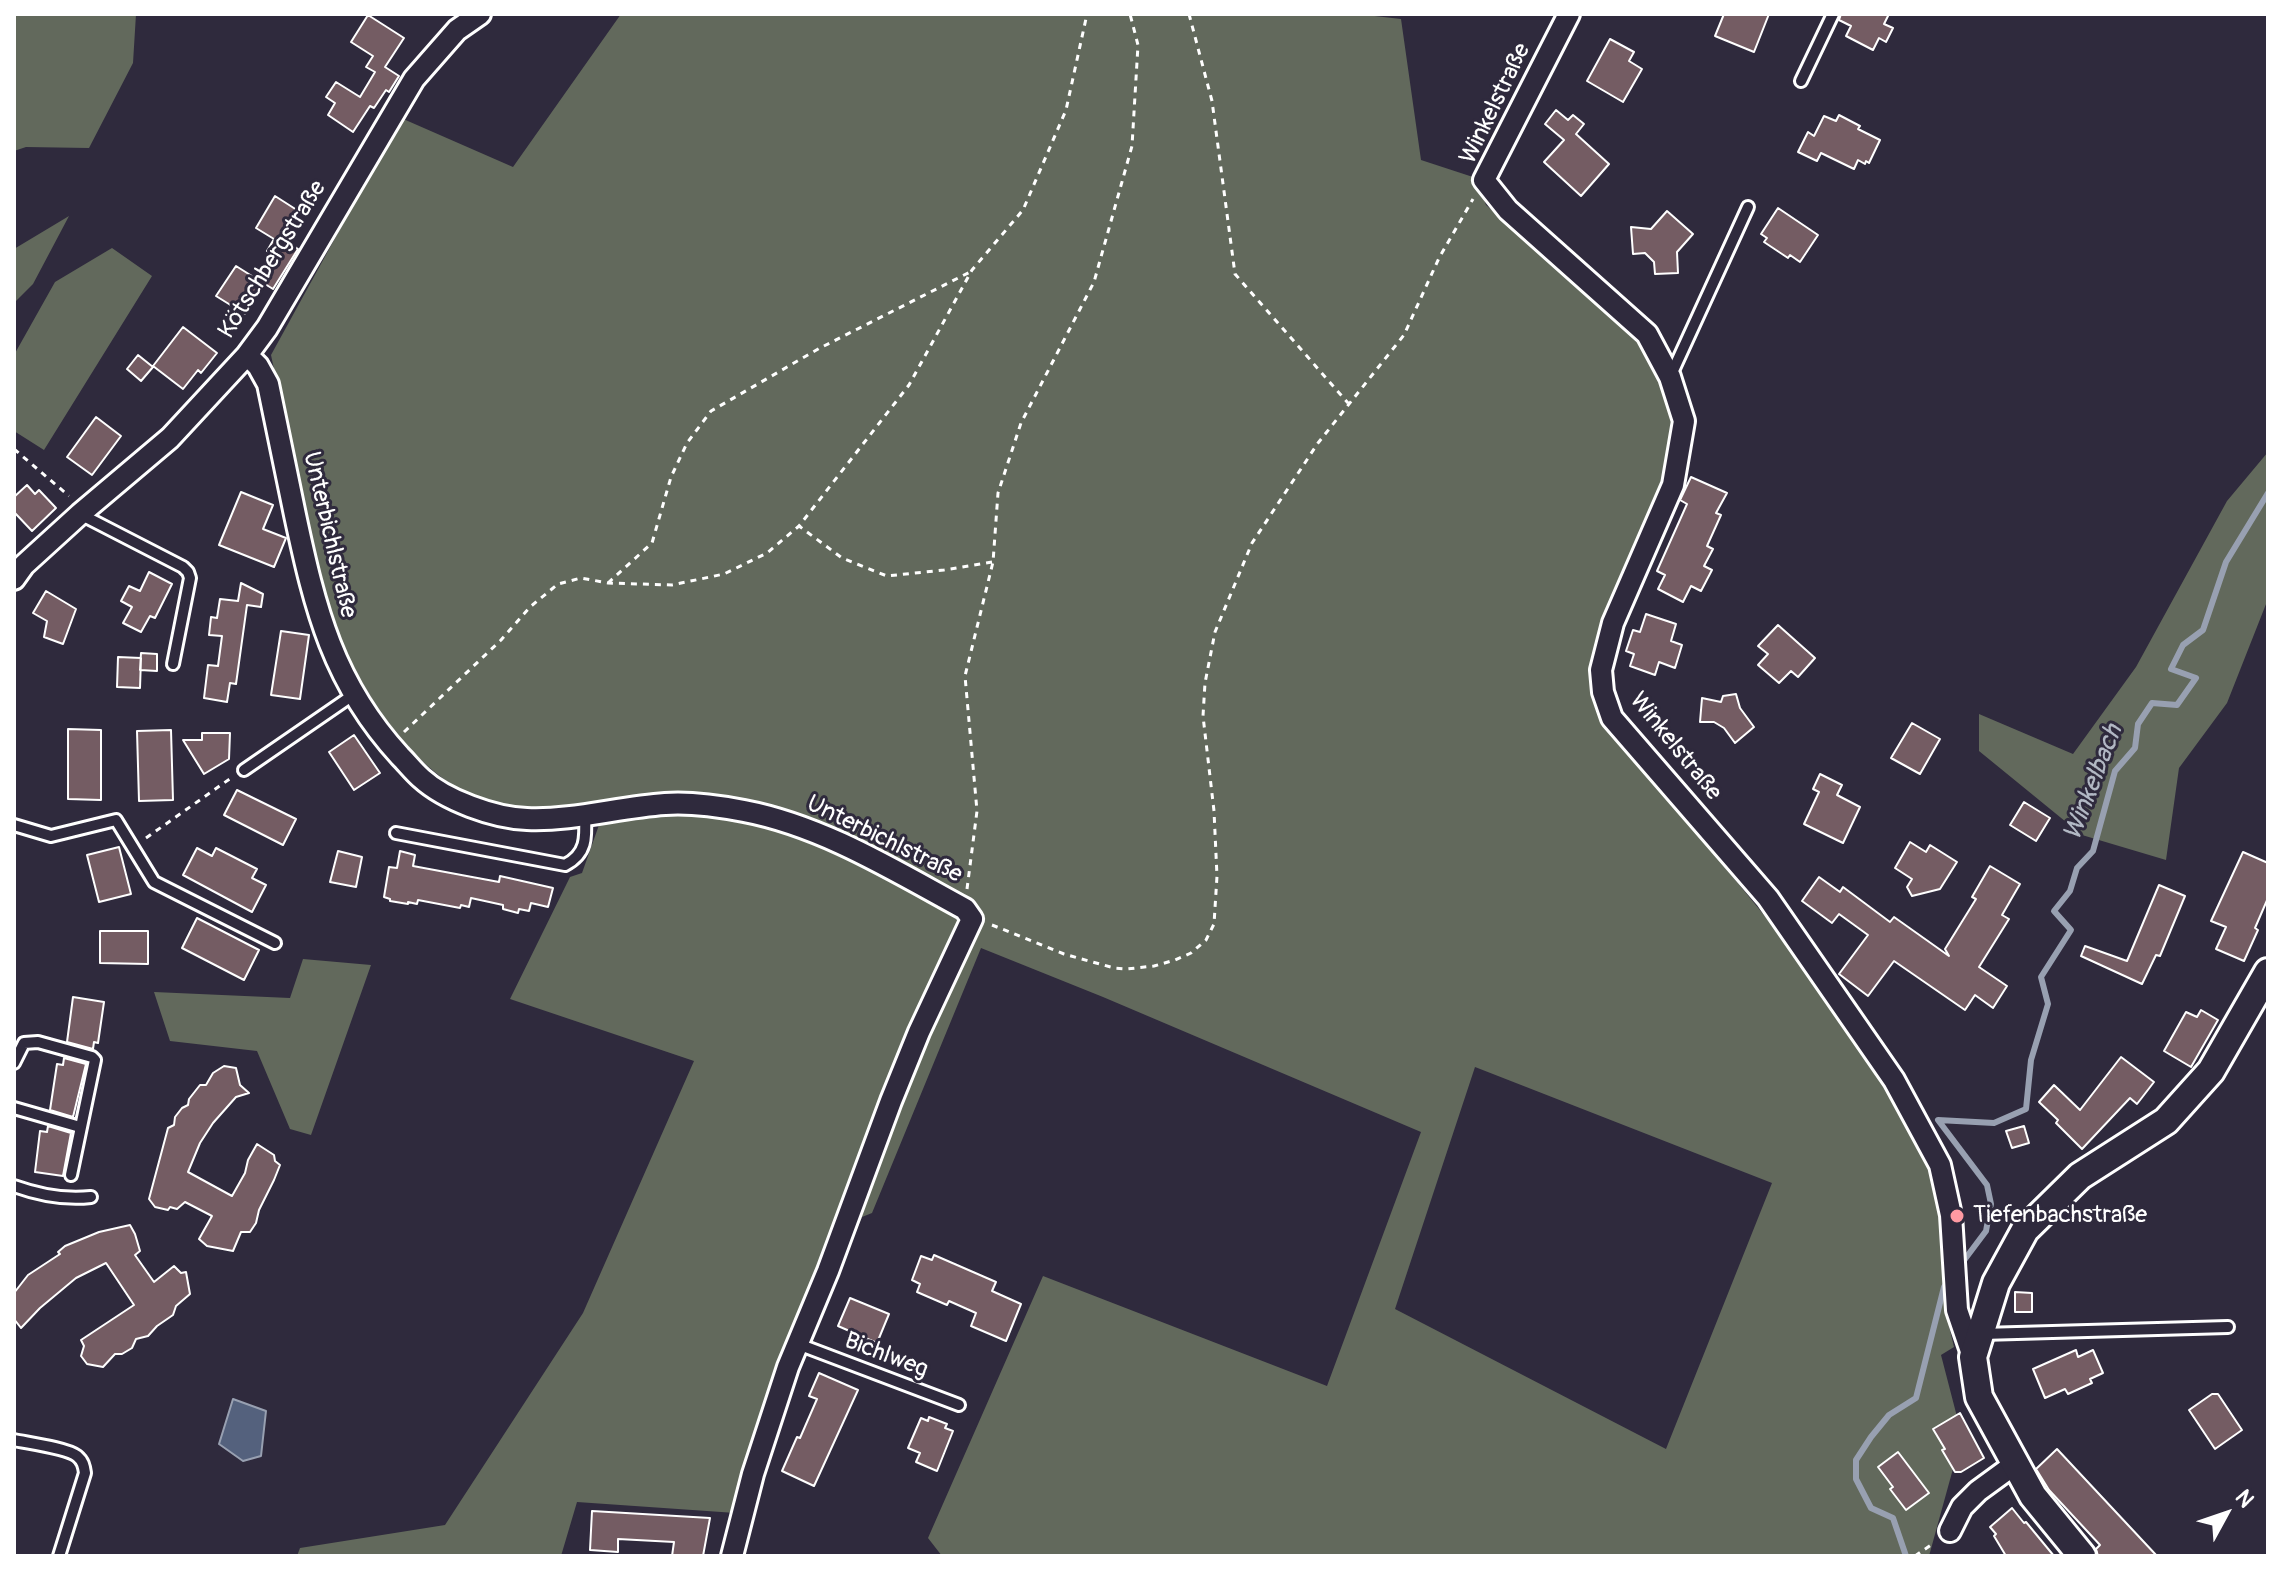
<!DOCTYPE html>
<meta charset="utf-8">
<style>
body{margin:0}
#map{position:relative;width:2282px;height:1570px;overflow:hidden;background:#2f2a3d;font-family:Pangolin,sans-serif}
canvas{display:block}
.frame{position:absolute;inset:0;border:16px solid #fff;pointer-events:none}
.north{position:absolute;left:2186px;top:1474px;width:80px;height:80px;-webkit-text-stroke:6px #2f2a3d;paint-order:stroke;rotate:50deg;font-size:22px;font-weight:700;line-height:32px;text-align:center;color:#fff}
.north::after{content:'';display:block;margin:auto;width:28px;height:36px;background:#fff;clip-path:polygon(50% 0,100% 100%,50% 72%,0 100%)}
</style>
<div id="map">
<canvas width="2282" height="1570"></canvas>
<div class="frame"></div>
<div class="north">N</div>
</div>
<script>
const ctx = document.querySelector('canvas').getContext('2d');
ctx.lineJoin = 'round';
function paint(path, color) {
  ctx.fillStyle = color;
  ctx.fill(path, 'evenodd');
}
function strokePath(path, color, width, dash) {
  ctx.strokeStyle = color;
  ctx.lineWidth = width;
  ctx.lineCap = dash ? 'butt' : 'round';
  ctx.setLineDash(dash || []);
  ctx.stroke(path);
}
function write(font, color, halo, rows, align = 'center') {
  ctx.font = font + ' Pangolin,sans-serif';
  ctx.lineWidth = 6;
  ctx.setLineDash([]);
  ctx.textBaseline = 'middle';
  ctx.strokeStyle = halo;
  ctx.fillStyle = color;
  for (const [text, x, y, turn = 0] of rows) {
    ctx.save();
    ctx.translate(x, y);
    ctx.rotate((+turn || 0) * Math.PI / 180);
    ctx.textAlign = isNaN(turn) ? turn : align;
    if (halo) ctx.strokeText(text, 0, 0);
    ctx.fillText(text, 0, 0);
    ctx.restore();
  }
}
const green = new Path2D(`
 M14 14H136L133 63 89 148 26 147 14 151Z
 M621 14H1357L1401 19 1421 160 1476 178 1486 205 1612 314 1642 345 1662 377 1671 412 1673 441 1666 479 1596 649 1621 740 1768 920 1818 989 1905 1116 1929 1168 1945 1229 1949 1326 1954 1347 1941 1355 1962 1436 1929 1556H942L928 1538 1043 1276 1327 1386 1421 1132 1103 997 981 948 872 1213 862 1217 800 1367 750 1514 577 1502 561 1556H297L300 1548 445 1525 583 1313 694 1061 510 999 570 877 582 873 599 825 601 803C562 803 532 813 492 802 408 781 344 665 321 587 314 562 310 535 304 510 293 458 282 407 271 355L401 118 513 167ZM1475 1067 1772 1183 1666 1449 1395 1309Z
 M69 216 33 284 14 303V249Z
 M112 248 152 276 44 450 14 431V355L55 282Z
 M2268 452V599L2227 703 2179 768 2166 860 2082 835 1979 751V714L2073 754 2136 667 2227 501Z
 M303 959 371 965 311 1135 290 1129 257 1051 170 1041 154 992 290 998Z`);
const water = new Path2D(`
 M233 1399 266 1411 261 1456 243 1461 219 1444Z`);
const stream = new Path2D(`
 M1959 1267 1986 1231 1991 1204 1987 1185 1938 1120 1994 1123 2026 1109 2031 1060 2048 1004 2041 977 2071 930 2054 911 2070 891 2077 868 2093 851 2115 771 2135 748 2138 724 2152 703 2177 705 2196 678 2171 669 2183 645 2203 630 2226 562 2268 493
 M1906 1556 1893 1518 1871 1508 1856 1479V1460L1871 1437 1889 1415 1916 1398 1944 1287 1950 1279`);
const building = new Path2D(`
 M1724 14H1769L1754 52 1715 36Z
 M1841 14H1889L1884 24 1893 28 1886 42 1879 38 1873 50 1846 36 1851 26 1839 20Z
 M368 15 404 38 385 67 399 76 389 92 386 90 374 108 370 106 353 132 328 115 335 103 326 97 336 82 360 97 375 72 366 67 373 56 351 42Z
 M1610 39 1634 52 1629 61 1642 69 1623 102 1587 81Z
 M1556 110 1568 120 1573 115 1584 124 1576 134 1609 164 1581 196 1544 162 1564 140 1545 124Z
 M1839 115 1860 126 1858 129 1880 140 1869 163 1866 161 1865 164 1858 160 1854 169 1821 153 1817 161 1798 152 1808 132 1814 136 1824 116 1836 121Z
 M275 196 300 212 283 239 298 249 273 289 257 279 272 254 267 251 274 239 256 228Z
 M1778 208 1818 235 1800 262 1790 255 1788 258 1764 242 1767 238 1761 234Z
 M1667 211 1693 234 1677 252 1678 273 1655 274 1654 262 1645 253 1633 254 1631 227 1651 229Z
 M236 266 263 283 245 314 216 296Z
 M183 327 217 353 201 373 198 370 183 389 153 366Z
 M138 355 153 367 141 381 127 369Z
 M96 417 121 436 92 475 67 457Z
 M1691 477 1727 493 1716 513 1721 515 1707 546 1713 549 1704 566 1712 570 1701 591 1691 586 1683 602 1658 589 1665 575 1657 571 1687 504 1680 500Z
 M27 485 35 494 39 490 56 508 32 531 14 512V497Z
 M241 492 273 505 263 529 286 538 274 567 219 545Z
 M149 572 172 584 155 618 150 616 141 632 123 623 132 607 121 601 129 586 140 591Z
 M241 583 263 594 261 607 247 605 236 684 230 683 227 702 204 698 208 665 218 666 222 636 209 635 211 617 217 618 220 599 238 601Z
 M46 591 76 609 63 644 44 637 47 621 33 613Z
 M1646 614 1676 624 1671 641 1682 645 1675 668 1659 662 1655 675 1630 666 1634 654 1626 651 1633 630 1640 632Z
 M1778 625 1815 658 1798 677 1791 671 1779 683 1758 665 1768 654 1758 646Z
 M281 631 309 635 300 699 271 695Z
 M141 653 157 654V671L140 670Z
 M118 657 141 658 140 688 117 687Z
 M1736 694 1740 708 1754 727 1735 743 1724 728 1714 722H1700L1702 698 1721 702 1723 696Z
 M1912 723 1940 739 1920 774 1891 758Z
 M68 729 101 730V800L68 799Z
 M171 730 173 800 139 801 137 731Z
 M202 733H230L229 759 204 774 183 740H202Z
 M354 735 380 773 354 790 329 752Z
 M1820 774 1842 785 1837 795 1860 807 1843 843 1804 824 1819 792 1813 789Z
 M237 790 296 819 283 845 224 815Z
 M2024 802 2050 818 2036 841 2010 825Z
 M1910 842 1926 852 1930 845 1957 862 1940 889 1912 896 1907 887 1912 879 1895 868Z
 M119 847 131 894 99 902 87 855Z
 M197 848 212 856 216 848 257 869 252 878 266 885 252 912 183 875Z
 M338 851 362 857 356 887 330 882Z
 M400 851 415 855 413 866 499 882 500 876 553 888 548 907 531 903 529 911 519 909 518 913 503 909V905L471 898 469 907 461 905 460 908 418 900 417 904 408 902V904L390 901V899L384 897 389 867 397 868Z
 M2243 852 2268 863V898L2255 928 2258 930 2244 961 2216 949 2226 927 2211 921Z
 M1990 866 2020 884 2002 915 2009 919 1979 967 2007 986 1993 1008 1975 995 1965 1010 1894 961 1868 996 1839 974 1868 935 1839 914 1832 923 1802 901 1819 877 1840 892 1843 887 1890 922 1894 917 1949 956 1945 949 1976 899 1972 897Z
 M2159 885 2185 896 2160 956 2156 955 2142 984 2081 956 2085 946 2127 961Z
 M197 918 259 950 244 980 182 948Z
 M100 931H148V964L100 963Z
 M73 997 104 1002 98 1043 94 1042 93 1049 67 1042Z
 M2201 1010 2218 1020 2191 1067 2164 1051 2186 1012 2197 1017Z
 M2121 1057 2154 1082 2137 1104 2130 1098 2082 1149 2056 1123 2058 1120 2039 1102 2054 1085 2080 1110Z
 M64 1058 86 1064 73 1117 50 1110 57 1064 63 1065Z
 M224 1066 236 1068 240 1085 249 1093 236 1097 213 1123 200 1143 188 1172 232 1196 245 1173 248 1160 257 1144 274 1155 275 1161 280 1165 274 1180 259 1210 256 1223 250 1232H241L233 1251 207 1246 199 1239 212 1216 185 1202 177 1209 170 1207 168 1210 155 1207 149 1199 168 1128 174 1125 175 1117 182 1108 188 1105 189 1099 200 1085H206L213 1073Z
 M48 1126 71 1133 63 1176 35 1172 40 1131 47 1132Z
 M2024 1126 2029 1143 2012 1148 2006 1131Z
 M130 1225 135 1234 140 1251 135 1255 154 1282 174 1266 181 1273 186 1272 190 1294 176 1306 173 1315 157 1326 148 1336 136 1339 132 1348 122 1354H115L103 1367 87 1364 81 1356 84 1346 81 1340 134 1305 106 1263 76 1278 40 1308 21 1328 14 1319V1293L28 1275 60 1254 58 1252 65 1246 99 1232Z
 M934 1255 996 1282 992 1291 1021 1304 1006 1341 971 1326 976 1313 949 1301 947 1305 917 1292 920 1284 912 1280 921 1256 932 1260Z
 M2015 1292 2032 1293V1312H2015Z
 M850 1298 889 1314 877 1343 838 1326Z
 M2076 1350 2078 1357 2093 1350 2103 1373 2090 1379 2092 1383 2068 1394 2065 1389 2045 1398 2033 1369Z
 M819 1373 858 1390 814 1486 782 1471 797 1437 800 1438 817 1399 809 1396Z
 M2212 1394H2218L2242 1430 2215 1449 2189 1410Z
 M1960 1413 1984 1458 1961 1472H1955L1942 1450 1945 1449 1933 1429Z
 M929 1417 947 1424 945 1428 953 1431 937 1471 916 1462 920 1453 908 1448 921 1418 928 1421Z
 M2057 1449 2157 1556H2098L2096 1549 2100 1545 2049 1490 2036 1469Z
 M1898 1452 1929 1493 1906 1510 1890 1489 1893 1487 1878 1467Z
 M2012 1508 2024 1523 2026 1522 2054 1556H2006L1994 1536 1996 1534 1990 1527Z
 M592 1511 710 1518 703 1556H672L674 1542 618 1539V1552L590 1550Z`);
const path = new Path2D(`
 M1189 14 1212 101 1235 274 1348 403
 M14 449 69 496
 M992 562 944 570 887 576 842 558 799 526 909 385 972 270 1023 210 1066 110 1087 14
 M608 583 652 543 671 477 687 443 711 411 820 348 970 272
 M404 732 501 640 530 607 558 584 581 578 608 583 672 585 724 574 767 553 799 526
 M146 838 231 778
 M967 889 977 811 965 676 993 562 998 493 1021 423 1094 282 1132 146 1138 45 1130 14
 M992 925 1064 954 1114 968 1127 969 1154 966 1175 960 1191 953 1206 940 1214 924 1217 876 1214 811 1203 716 1205 683 1215 632 1252 543 1318 443 1404 335 1439 258 1473 199
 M1915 1556 1934 1543`);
const service = new Path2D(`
 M1801 81 1833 14
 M1671 375 1748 207
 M80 514 183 567 188 572 190 578 173 664
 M244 770 353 695
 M14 825 51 836 116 820 154 882 275 943
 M396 833 565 865C587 854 586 837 585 815
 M14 1063 24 1043 38 1042 92 1057 95 1060 71 1175
 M14 1108 80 1127
 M14 1186C39 1195 65 1200 91 1197
 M1982 1334 2228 1327
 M798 1344 959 1405
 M14 1440C28 1443 67 1448 77 1456 83 1461 84 1466 85 1473L59 1556`);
const minor = new Path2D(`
 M1569 14 1484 180 1508 210 1647 334 1670 377 1684 421 1673 485 1613 623 1601 670 1603 692 1612 718 1768 898 1894 1080 1940 1165 1951 1215 1957 1310 1973 1357
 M247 355 258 366 268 384C277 428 286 471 295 515 315 609 333 683 400 756 407 763 413 771 421 778 445 800 494 818 527 819 573 821 619 807 665 804 691 802 718 806 744 811 823 826 895 871 965 909L972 919 919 1032 891 1101 828 1271 788 1367 753 1474 732 1556
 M14 579 24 565 80 514 170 438 247 355 267 328 414 79 457 30 480 14
 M1950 1531 1962 1507 1978 1491 2015 1464`);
const tertiary = new Path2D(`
 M2082 1556 2033 1496 1979 1397 1973 1357 1996 1283 2025 1230 2080 1176 2166 1121 2211 1071 2268 972`);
const markers = [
 [1957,1216,8,"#ff9aa2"]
];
const streetNames = [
 ["Winkelstraße",1496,104,-64],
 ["Kötschbergstraße",273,260,-58],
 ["Unterbichlstraße",329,535,77],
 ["Winkelstraße",1675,747,51],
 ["Unterbichlstraße",884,840,26],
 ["Bichlweg",886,1356,21]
];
const poiNames = [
 ["Tiefenbachstraße",1973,1216]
];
const waterNames = [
 ["Winkelbach",2094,783,-69]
];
paint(green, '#62695c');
paint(water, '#54617d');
strokePath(water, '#98a0b1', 2);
strokePath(stream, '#98a0b1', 6);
paint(building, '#745c63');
strokePath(building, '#fff', 2);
strokePath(service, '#fff', 16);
strokePath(minor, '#fff', 26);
strokePath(tertiary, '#fff', 32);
strokePath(path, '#fff', 3, [6, 6]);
strokePath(service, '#2f2a3d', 10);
strokePath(minor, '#2f2a3d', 20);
strokePath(tertiary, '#2f2a3d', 26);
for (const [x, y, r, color] of markers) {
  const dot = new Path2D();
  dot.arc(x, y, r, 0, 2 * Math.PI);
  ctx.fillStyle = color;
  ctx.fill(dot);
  strokePath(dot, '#2f2a3d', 3);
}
write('24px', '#fff', '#2f2a3d', streetNames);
write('24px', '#fff', '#2f2a3d', poiNames, 'left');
write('italic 26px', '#b2b8c4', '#2f2a3d', waterNames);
</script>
